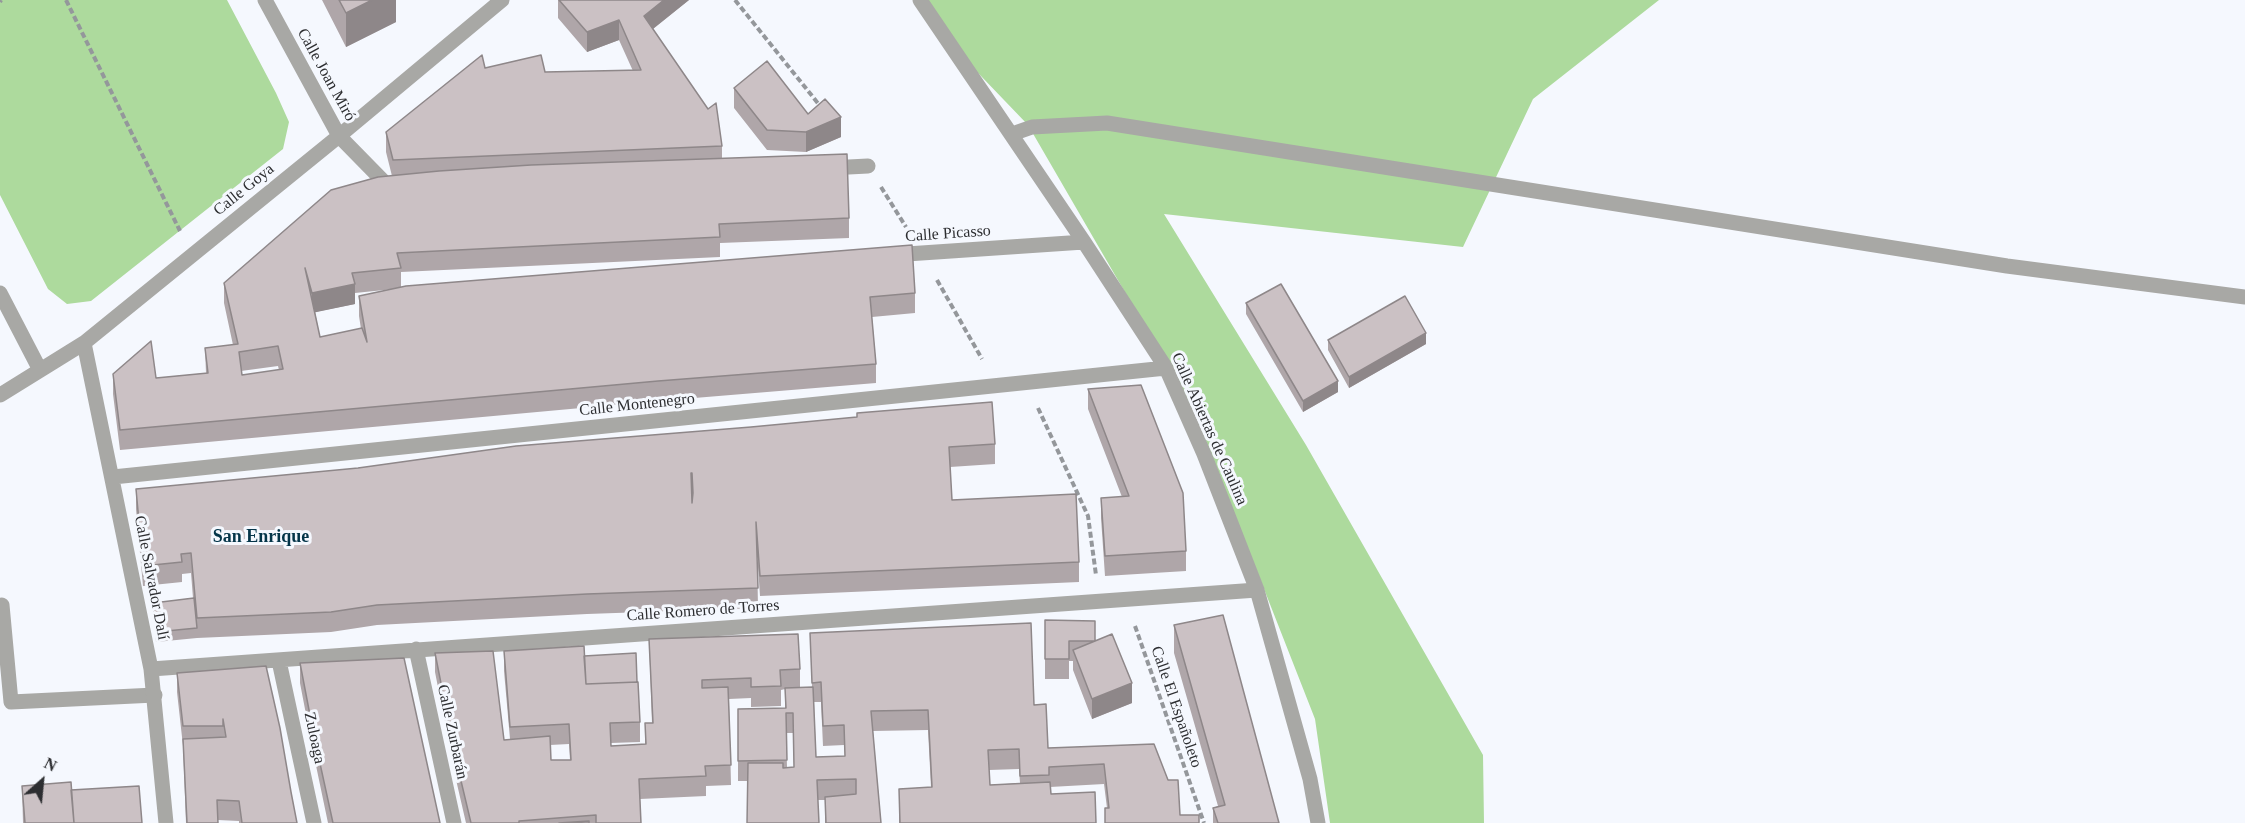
<!DOCTYPE html>
<meta charset="utf-8">
<style>
body{margin:0}
#map{position:relative;width:2245px;height:823px;overflow:hidden;background:#f5f8fe;font-family:"Times New Roman",serif}
canvas{display:block}
.north{position:absolute;left:12px;top:751px;width:60px;height:60px;-webkit-text-stroke:4px #f5f8fe;paint-order:stroke;rotate:27deg;font-size:16px;font-weight:700;line-height:24px;text-align:center;color:#2d2e31}
.north::after{content:'';display:block;margin:auto;width:21px;height:27px;background:#2d2e31;clip-path:polygon(50% 0,100% 100%,50% 72%,0 100%)}
</style>
<div id="map">
<canvas width="2245" height="823"></canvas>
<div class="north">N</div>
</div>
<script>
const ctx = document.querySelector('canvas').getContext('2d');
ctx.lineJoin = 'round';
function paint(path, color) {
  ctx.fillStyle = color;
  ctx.fill(path, 'evenodd');
}
function strokePath(path, color, width, dash) {
  ctx.strokeStyle = color;
  ctx.lineWidth = width;
  ctx.lineCap = dash ? 'butt' : 'round';
  ctx.setLineDash(dash || []);
  ctx.stroke(path);
}
function write(font, color, halo, rows, align = 'center') {
  ctx.font = font + ' "Times New Roman",serif';
  ctx.lineWidth = 6;
  ctx.setLineDash([]);
  ctx.textBaseline = 'middle';
  ctx.strokeStyle = halo;
  ctx.fillStyle = color;
  for (const [text, x, y, turn = 0] of rows) {
    ctx.save();
    ctx.translate(x, y);
    ctx.rotate((+turn || 0) * Math.PI / 180);
    ctx.textAlign = isNaN(turn) ? turn : align;
    if (halo) ctx.strokeText(text, 0, 0);
    ctx.fillText(text, 0, 0);
    ctx.restore();
  }
}
const green = new Path2D(`
 M0 0H227L276 93 289 122 283 149 91 301 67 304 48 289 0 195Z
 M922 0H1659L1533 99 1463 247 1164 214 1306 445 1483 755 1484 823H1330L1315 719 1195 413 1028 125 956 50Z`);
const path = new Path2D(`
 M66 0 180 231
 M735 0 821 107
 M0 2 1 0
 M881 187 906 227
 M937 280 982 359
 M1038 408 1088 516 1096 575
 M1135 626 1204 823`);
const pedestrian = new Path2D(`
 M0 606 2 605 11 702 155 695`);
const minor = new Path2D(`
 M265 0 339 136 390 188 394 187
 M920 0 1084 242 1166 368 1204 454 1257 590 1310 779 1318 823
 M1012 134 1032 127 1107 123 2007 266 2245 297
 M829 168 868 166
 M892 255 1084 242
 M0 293 40 370
 M84 343 151 669 166 823
 M0 395 84 343 339 136 502 0
 M113 477 1166 368
 M416 649 454 823
 M279 661 314 823
 M151 669 1257 590`);
const wall = new Path2D(`
 M322 0H396V22L346 47Z
 M558 0H689L653 29 722 146V159L849 218V238L720 243V257L401 272V287L915 293V313L872 317 876 364V383L658 401 120 450 113 394V374L156 378 206 373 205 348 233 345 224 303V283L392 176 386 152V132L485 68 545 72 633 71 619 40 587 52 558 18ZM394 289 359 296V316L361 329 320 337 315 312 355 304V293ZM278 366 279 370 242 375 241 371Z
 M734 88 808 114 841 137 806 152 767 150 734 108Z
 M1246 303 1338 392 1303 412 1246 314Z
 M1328 340 1426 344 1349 388 1328 350Z
 M1088 389 1186 551V571L1105 576 1101 518V498L1122 497 1088 409Z
 M995 444V464L950 467 952 500 1079 562V582L760 596 757 552 758 608 587 614 377 625 331 632 197 638 156 642 153 603 193 598 191 573 182 574V582L143 586 136 509V489Z
 M1045 620 1095 641 1132 703 1092 719 1073 670V661H1069V679H1045Z
 M1174 625 1279 823H1213V808L1218 806 1174 653Z
 M810 633 1034 705 1048 748 1154 744 1180 815 1199 823H1105V808H1107L1104 784 1050 787 1051 794 1096 823H899V789L931 787 928 730 873 731 881 823H825V800H818L748 781H738V709L785 708V689L781 690V706L751 707V698L729 699 731 785 706 786V796L640 799 641 823H466L457 784 435 672V653L504 740 510 739 504 671V651L584 656 640 722V742L611 743V746L645 744V723H652L649 639 800 669V687H812ZM814 702H821L823 746 844 745 845 756 816 757ZM786 733H793L794 767H787ZM569 744 570 760H551L550 745ZM1019 769 1020 783 990 785 989 770Z
 M300 663 440 823H328L314 756 300 683Z
 M177 673 291 792 297 823H239V821L218 820V823H186L183 746 177 692Z
 M22 786 71 790 142 823H23Z`);
const shadedWall = new Path2D(`
 M372 0H396V22L346 47V13Z
 M664 0H689L644 36V16Z
 M619 20V40L587 52V32Z
 M841 117V137L806 152V132Z
 M355 284V304L312 313V293Z
 M1426 333V344L1349 388V377Z
 M1338 381V392L1303 412V401Z
 M1132 683V703L1092 719V699Z`);
const building = new Path2D(`
 M339 0H372L346 13Z
 M559 0H664L644 16 708 109 716 103 722 146 393 160 386 132 482 55 485 68 541 55 545 72 641 70 619 20 587 32Z
 M767 61 808 114 825 99 841 117 806 132 767 130 734 88Z
 M847 154 849 218 719 224 720 237 397 253 401 268 352 273 355 284 312 293 305 268 320 337 362 328 367 342 359 296 406 286 912 245 915 293 870 297 876 364 658 381 120 430 113 374 151 341 156 378 208 373 205 348 238 344 224 283 331 190 378 177 439 171 531 165ZM278 346 283 369 242 375 239 352Z
 M1281 284 1338 381 1303 401 1246 303Z
 M1405 296 1426 333 1349 377 1328 340Z
 M1141 385 1183 493 1186 551 1105 556 1101 498 1129 496 1088 389Z
 M992 402 995 444 949 447 952 500 1076 494 1079 562 760 576 756 522 758 588 587 594 377 605 331 612 197 618 191 553 181 554 182 562 143 566 136 489 358 468 516 446 751 427 857 417V413ZM691 473H692L693 493 692 503Z
 M194 598 197 628 156 632 153 603Z
 M1223 615 1279 823H1218L1213 808 1225 805 1174 625Z
 M1045 620 1095 621V641L1112 634 1132 683 1092 699 1073 650 1095 641H1069V659H1045Z
 M1031 623 1034 705 1046 704 1048 748 1154 744 1168 780H1178L1180 815H1199V823H1105V808H1109L1104 764 1049 767V775L1020 776 1019 749 988 750 990 785 1050 782 1051 794 1095 792 1096 823H900L899 789 932 787 928 710 871 711 881 823H826L825 797 856 794V779L817 780 819 823H747L748 763H783V768L794 767 793 713H786L787 760 738 761V709L786 708 785 688 813 687 816 757 845 756 844 725 823 726 821 682 812 683 810 633Z
 M798 634 800 669 780 670 781 686 751 687V678L702 680V688L728 687 731 765 705 766 706 776 639 779 641 823H596V815L519 821V823H471L457 764 435 653 493 651 504 740 550 736 551 760H571L569 724 510 727 504 651 584 646 586 684 638 682 640 722 610 723 611 746 646 744 645 723H653L649 639Z
 M636 653 637 682 586 684 584 656Z
 M404 658 440 823H333L314 736 300 663Z
 M266 666 280 728 291 792 297 823H242L239 801 217 800 218 823H187L183 739 226 737 223 719V726H183L177 673Z
 M71 782 74 823H25L22 786Z
 M139 786 142 823H74L71 790Z
 M589 821V823H559Z`);
const streetNames = [
 ["Calle Joan Miró",326,75,61],
 ["Calle Goya",244,190,-39],
 ["Calle Picasso",948,234,-4],
 ["Calle Montenegro",637,405,-6],
 ["Calle Abiertas de Caulina",1209,429,66],
 ["Calle Salvador Dalí",151,578,79],
 ["Calle Romero de Torres",703,611,-4],
 ["Calle El Españoleto",1176,707,71],
 ["Calle Zurbarán",452,732,78],
 ["Zuloaga",314,738,78]
];
const neighbourhoodNames = [
 ["San Enrique",261,537]
];
paint(green, '#adda9d');
strokePath(path, '#94979b', 4, [6, 3]);
strokePath(pedestrian, '#a8a8a5', 15);
strokePath(minor, '#a8a8a5', 15);
paint(wall, '#afa6a9');
paint(shadedWall, '#8e8789');
paint(building, '#cbc1c4');
strokePath(building, '#8e8789', 1.5);
write('16px', '#2d2e31', '#f5f8fe', streetNames);
write('bold 18px', '#043549', '#f5f8fe', neighbourhoodNames);
</script>
